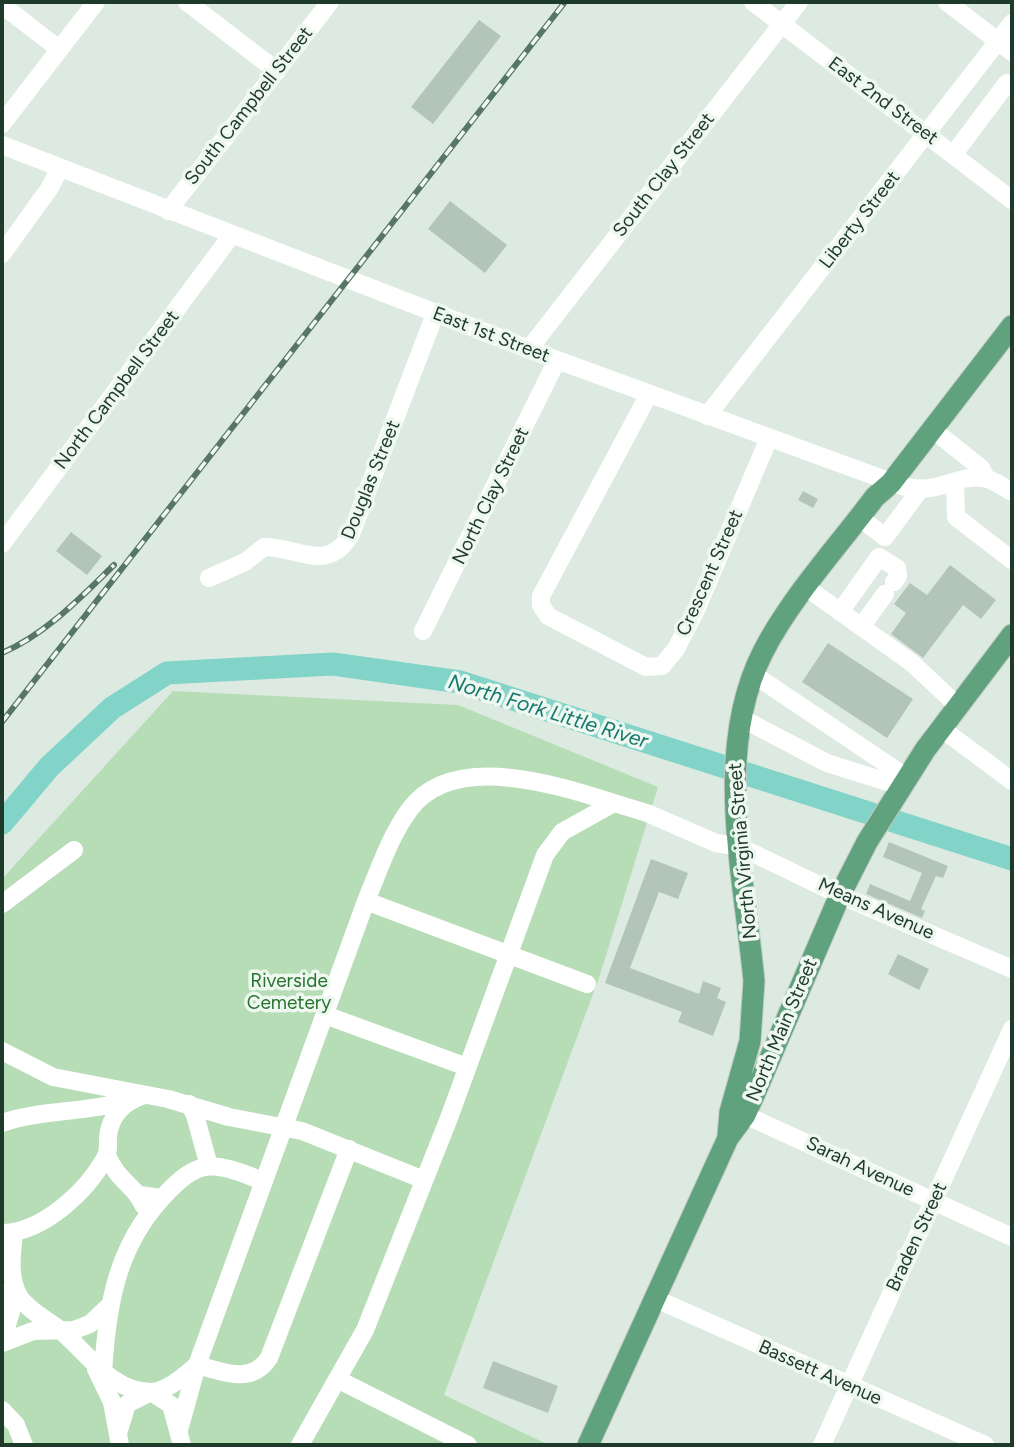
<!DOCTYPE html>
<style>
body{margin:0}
#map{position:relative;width:1014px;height:1447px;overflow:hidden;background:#ddeae1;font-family:Figtree,sans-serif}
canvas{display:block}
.frame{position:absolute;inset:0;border:4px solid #1e3a2b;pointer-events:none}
</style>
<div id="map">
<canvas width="1014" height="1447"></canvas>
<div class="frame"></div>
</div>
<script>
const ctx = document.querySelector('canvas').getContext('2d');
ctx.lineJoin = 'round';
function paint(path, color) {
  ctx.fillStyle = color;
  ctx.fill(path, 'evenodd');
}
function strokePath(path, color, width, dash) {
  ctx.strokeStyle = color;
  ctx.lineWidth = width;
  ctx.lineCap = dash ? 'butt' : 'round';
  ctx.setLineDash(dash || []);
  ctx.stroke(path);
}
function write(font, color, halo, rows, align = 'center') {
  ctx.font = font + ' Figtree,sans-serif';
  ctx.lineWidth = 7;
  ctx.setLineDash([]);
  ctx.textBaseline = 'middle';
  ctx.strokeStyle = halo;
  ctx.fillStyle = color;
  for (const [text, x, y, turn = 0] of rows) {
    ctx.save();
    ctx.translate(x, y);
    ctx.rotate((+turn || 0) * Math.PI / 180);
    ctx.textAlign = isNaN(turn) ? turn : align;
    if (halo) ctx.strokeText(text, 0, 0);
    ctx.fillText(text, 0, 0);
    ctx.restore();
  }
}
const green = new Path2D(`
 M173 691 458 705 658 787 599 978 444 1395 549 1445H2V879Z`);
const river = new Path2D(`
 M2 823 49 767 112 708 167 673 333 664 460 682 1012 859`);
const building = new Path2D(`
 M479 20 501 36 433 124 411 107Z
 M450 201 507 245 485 273 428 229Z
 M803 491 818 499 813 508 798 500Z
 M71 532 102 556 87 575 56 551Z
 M950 565 996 600 981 619 963 605 923 658 891 634 906 613 894 604 910 583 927 595Z
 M828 643 913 699 887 738 802 682Z
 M889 842 948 866 943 878 936 876 921 909 925 911 922 918 866 894 870 884 910 901 922 873 883 857Z
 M651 859 688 873 678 899 659 892 630 968 699 994 703 981 721 988 717 998 726 1002 713 1036 678 1022 682 1012 605 983Z
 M898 954 929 969 919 990 888 974Z
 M493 1361 558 1386 548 1413 483 1388Z`);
const minor = new Path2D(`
 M187 2 277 71
 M753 2 1012 200
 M947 2 1012 52
 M2 5 59 49
 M2 124 96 2
 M2 145 557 360 902 486C938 496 955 474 983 478 993 479 1003 487 1012 492
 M953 155 1007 83 1012 87
 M168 211 330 2
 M2 254 49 189 59 170
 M529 349 799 2
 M649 394 541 596V605L548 616 646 667 662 666 676 649 696 610 769 438
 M707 416 1012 23
 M932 429 981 468 986 478
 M955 484 956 517 1012 560
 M860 518 885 537 919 491
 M2 544 231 236
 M209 578 245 562 264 547C299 547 328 574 351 534L435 314
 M807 588 912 663 958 706
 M840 612 879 557 897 568 898 576 894 582
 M861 627 885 594
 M423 631 557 360
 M753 674 906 777
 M741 718 827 763 900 786
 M942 729 1012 781
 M366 901 587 984
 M2 904 74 850
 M325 1015 467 1067
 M2 1051 53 1077 168 1099 229 1117 302 1131 424 1180
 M189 1104 195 1115 209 1166
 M745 1115 1012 1237
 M2 1123C43 1109 88 1113 130 1100
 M107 1155C117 1181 136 1186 143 1205
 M139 1195 162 1198C200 1156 214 1162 263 1181
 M5 1233C44 1231 87 1191 105 1158 109 1152 108 1144 108 1137 110 1115 125 1101 145 1095
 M14 1233C12 1253 8 1277 19 1296 27 1310 48 1320 60 1330 87 1352 111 1392 151 1392 168 1391 185 1375 197 1365 224 1372 251 1385 269 1358L349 1149
 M2 1292 13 1305 2 1342
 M656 1299 985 1445
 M2 1343 33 1331 74 1330 90 1324 109 1306
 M96 1369 112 1402 120 1445
 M103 1372C107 1307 116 1248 162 1198
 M337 1379 468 1445
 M2 1410 16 1425 24 1445
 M119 1430 127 1404 151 1392 171 1405 182 1445
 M179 1430 197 1365 366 901C379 870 390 836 410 809 454 751 558 785 614 803
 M300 1445 365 1330 449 1118 545 855 562 832 614 803 647 813 716 843 740 847 840 895 1012 969
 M822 1445 1012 1029`);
const major = new Path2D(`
 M728 1136 730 1112 750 1041 754 981C744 875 713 750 763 652 789 600 839 545 875 497L891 483 1012 326
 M588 1445 728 1138 745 1115 755 1093 840 895 867 842 925 750 1012 635`);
const rail = new Path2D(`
 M2 653C46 634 80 598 114 565
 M2 722 565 2`);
const streetNames = [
 ["East 2nd Street",883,101,37],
 ["South Campbell Street",249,106,-52],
 ["South Clay Street",664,175,-52],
 ["Liberty Street",860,220,-52],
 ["East 1st Street",491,335,21],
 ["North Campbell Street",117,390,-53],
 ["Douglas Street",371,480,-68],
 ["North Clay Street",491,496,-64],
 ["Crescent Street",710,573,-66],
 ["North Virginia Street",743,851,-95],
 ["Means Avenue",876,909,24],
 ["North Main Street",782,1030,-67],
 ["Sarah Avenue",860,1167,25],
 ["Braden Street",917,1237,-65],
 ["Bassett Avenue",820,1373,24]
];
const parkNames = [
 ["Riverside",289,981],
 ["Cemetery",289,1003]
];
const waterNames = [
 ["North Fork Little River",548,712,17]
];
paint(green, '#b6ddb5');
strokePath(river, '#82d3c8', 23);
paint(building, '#b3c5b9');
strokePath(major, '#c0c8c4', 23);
strokePath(minor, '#fff', 18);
strokePath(major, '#5fa27d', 21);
strokePath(rail, '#587665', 6);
strokePath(rail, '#eef7f0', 3.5, [10]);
write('19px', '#1e3a2b', '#eef7f0', streetNames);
write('19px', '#27732e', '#eef7f0', parkNames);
write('italic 21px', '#16786c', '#eef7f0', waterNames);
</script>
